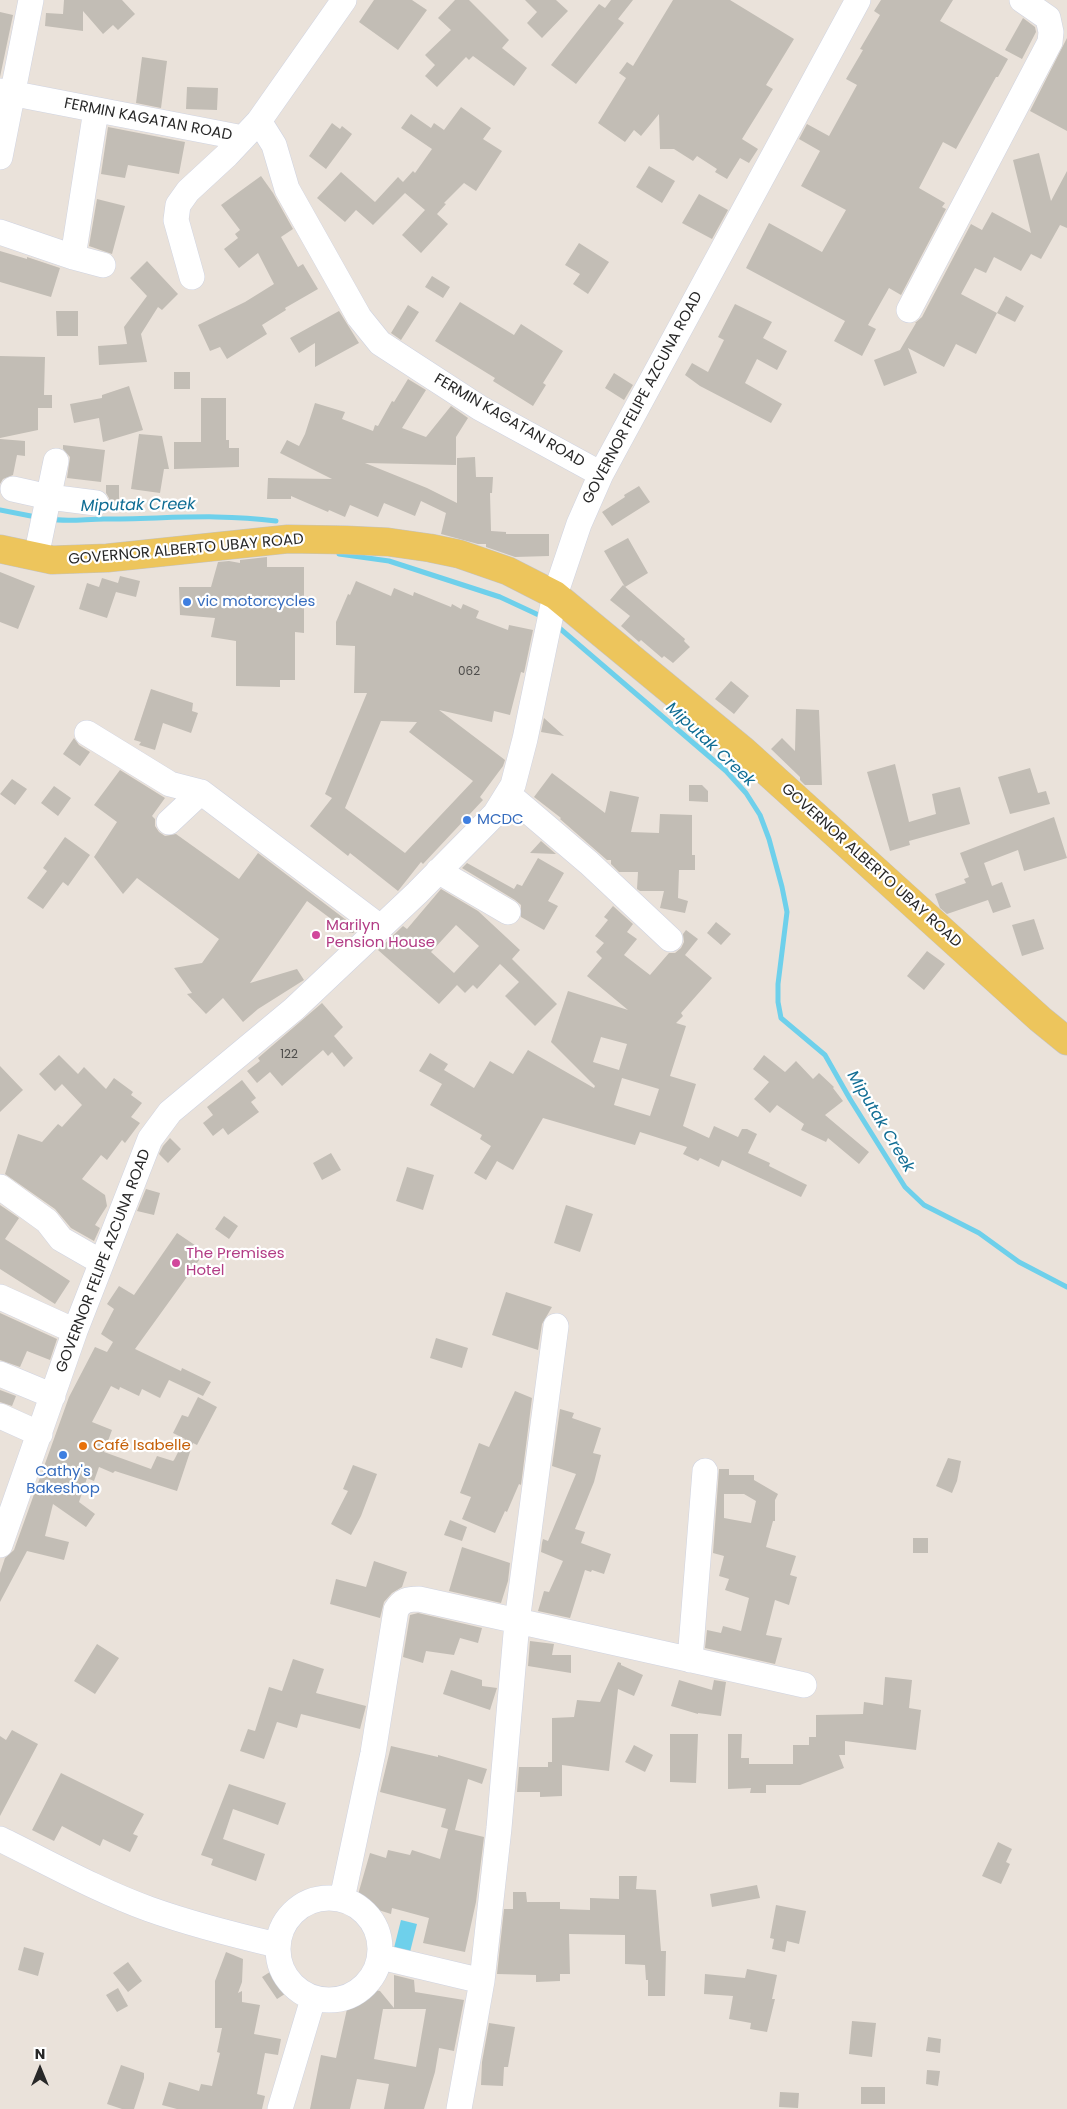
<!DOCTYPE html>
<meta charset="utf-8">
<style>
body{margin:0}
#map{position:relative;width:1067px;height:2109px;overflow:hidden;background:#eae2da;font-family:Poppins,sans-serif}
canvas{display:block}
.north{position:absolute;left:15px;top:2044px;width:50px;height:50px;-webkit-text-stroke:4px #fff;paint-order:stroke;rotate:0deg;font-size:14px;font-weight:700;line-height:20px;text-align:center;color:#282828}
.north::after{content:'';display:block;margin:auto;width:18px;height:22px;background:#282828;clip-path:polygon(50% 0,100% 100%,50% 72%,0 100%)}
</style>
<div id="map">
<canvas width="1067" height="2109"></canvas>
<div class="north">N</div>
</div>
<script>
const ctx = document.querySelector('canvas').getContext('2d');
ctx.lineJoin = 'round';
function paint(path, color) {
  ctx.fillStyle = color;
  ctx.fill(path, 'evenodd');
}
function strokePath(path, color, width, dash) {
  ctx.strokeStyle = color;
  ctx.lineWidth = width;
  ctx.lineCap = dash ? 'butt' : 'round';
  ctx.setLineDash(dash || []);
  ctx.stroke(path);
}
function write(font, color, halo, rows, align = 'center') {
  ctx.font = font + ' Poppins,sans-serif';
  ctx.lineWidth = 4.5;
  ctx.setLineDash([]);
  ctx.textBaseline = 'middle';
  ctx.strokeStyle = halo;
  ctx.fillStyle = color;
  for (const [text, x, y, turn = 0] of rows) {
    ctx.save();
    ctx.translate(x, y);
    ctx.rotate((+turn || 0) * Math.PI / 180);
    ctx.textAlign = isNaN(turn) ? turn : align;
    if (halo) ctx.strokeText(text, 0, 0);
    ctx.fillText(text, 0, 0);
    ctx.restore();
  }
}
const water = new Path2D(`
 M401 1920 417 1924 409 1956 393 1952Z`);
const stream = new Path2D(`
 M0 510 36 517
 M50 519C67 522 86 519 104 519 163 519 217 513 276 521
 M339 554 389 561 500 597 543 617
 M557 626 726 771 746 793 760 815 769 839 782 887 787 912 778 984V1002L781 1018 825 1055 850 1099 905 1187 924 1205 979 1233 1019 1262 1067 1287`);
const building = new Path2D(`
 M64 0H122L135 14 118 30 113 25 103 34 83 11V31L45 26 46 13 63 14Z
 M374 0H412L427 10 398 50 359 22Z
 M455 0H469L509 40 502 48 527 68 514 86 473 56 469 60 466 57 437 87 425 76 435 65 425 55 451 30 438 18Z
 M525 0H556L568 11 542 38 527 23 537 12Z
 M611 0H633L618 19 624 23 576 84 551 65 599 4 605 8Z
 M673 0H730L794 39 766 85 773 89 742 139 758 149 749 163 740 158 727 179 715 172 717 169 697 156 693 161 674 149H660L659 114 641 136 634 130 625 142 598 123 626 78 619 73 627 62 633 66Z
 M881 0H953L940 21 1008 59 998 77H996L956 149 943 142 919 188 945 203 942 207 946 209 901 295 889 288 868 325 876 329 862 356 834 341 845 321 746 268 769 223 822 252 846 210 801 186 820 151 799 139 807 124 829 136 857 85 846 79 863 50 860 49 880 15 874 11Z
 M0 12 13 15 0 77Z
 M1023 18 1035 27 1036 32 1022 59 1005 50Z
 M1067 38V131L1030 111Z
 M142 57 167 61 161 108 136 103Z
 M187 87 218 88 217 110 186 109Z
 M461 107 491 128 483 139 502 151 476 191 464 183 444 203 446 204 437 214 448 224 421 253 402 235 425 210 405 193 373 225 356 210 345 222 317 198 341 172 375 202 398 177 403 182 413 171 415 173 432 149 401 128 411 114 431 128 434 123 444 130Z
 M332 123 340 129 342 126 352 134 326 169 309 156Z
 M108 127 185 142 179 174 128 165 125 178 101 174Z
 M1039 153 1051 201 1067 171V228L1060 225 1041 259 1031 254 1021 271 994 257 986 273 975 268 961 294 997 313 1006 296 1024 306 1015 322 997 313 976 354 956 344 944 367 908 348 917 373 884 386 874 360 900 350 916 323H915L922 317 971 224 982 230 992 212 1031 233 1013 160Z
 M649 166 675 181 662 203 636 187Z
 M261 176 273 193 293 229 281 237 298 267 303 264 318 289 285 308 286 310 262 325 267 334 227 359 220 347 210 351 198 325 245 302 274 284 258 253 239 268 224 249 238 238 235 234 240 230 221 205Z
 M699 194 728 210 712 239 682 223Z
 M97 199 125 206 112 254 89 246Z
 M579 243 609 262 588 294 573 284 580 274 565 265Z
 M0 251 27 259V257L60 268 51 297 0 282Z
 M147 261 178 294 162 310 158 307 141 334 147 362 99 365 98 346 127 344 124 327 147 296 130 278Z
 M432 276 450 287 443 298 425 287Z
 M460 302 514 335 521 324 563 351 543 383 546 385 533 406 493 381 495 378 435 341Z
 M735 304 772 322 763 338 787 351 777 370 757 359 745 383 782 404 771 423 700 386 685 375 692 363 708 372 724 340 718 337Z
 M408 305 419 312 401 340 391 333Z
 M56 311H78V336H57Z
 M339 311 359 343 315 367V343L299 353 290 338Z
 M0 356 45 357 44 395H52V408H38V430L0 438Z
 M174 372H190V389H174Z
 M614 373 633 385 624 400 605 388Z
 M408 379 426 390 402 428 426 437 451 406 468 418 456 437V465L365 463 427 488 457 503V458L475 457 476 477H493L492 493H490L491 531 506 532V534H549V556L515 557 486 547V544H478L441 534 446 513 421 501 415 516 384 503 378 517 350 505 345 517 329 510 328 512 291 496V499H267L268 478 332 479 280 453 287 440 299 446 305 434 315 403 345 412 342 419 373 431 375 425 378 426 392 401 394 402Z
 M129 386 143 430 103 442 99 418 74 423 70 404 102 398V395Z
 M201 398H226V440H229V448H239V467L174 469V442H201Z
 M139 434 162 436 169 469H164L160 493 131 489Z
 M0 439 25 441V456L17 455 13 475 3 479 0 484Z
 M63 445 105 450 101 482 67 478 70 457 63 449Z
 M106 485H119V508H109L110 504 109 498 106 493Z
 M639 486 650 502 612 526 602 512 625 497 624 495Z
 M628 538 648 573 625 587 604 551Z
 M267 557V567H304V633L295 632V680H280V687L236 686V641L211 637 215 618 180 615 179 587H211L218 562 229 561 240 563V560Z
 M0 572 35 586 18 629 0 622Z
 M120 576 140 581 136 597 116 592 117 589 107 618 79 609 87 583 99 587 102 578 118 583Z
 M356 581 391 596 394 588 413 596 414 592 451 607 452 604 461 609 463 604 479 611 476 618 508 630 509 625 533 630 524 673 521 672 510 715 494 711 492 722 439 710 505 760 503 766 480 797 483 800 423 864 421 862 398 891 350 853 348 856 310 826 332 798 325 794 367 693H354L355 646 336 645V622L348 594 350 595ZM381 721 417 722 409 732 473 781 405 853 345 808Z
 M623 585 685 639 684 641 690 647 673 663 664 656 662 658 641 640 639 642 621 626 630 616 610 600Z
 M731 681 749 696 734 714 715 699Z
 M151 689 193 703 192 711 198 713 191 733 163 723 155 750 139 745 141 742 134 740Z
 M796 709 819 710 822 785H805L800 780V777L771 749 782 738 795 751Z
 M544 718 564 736 541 732Z
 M74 738 79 745 90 752 80 766 63 754Z
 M895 764 909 822 936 814 932 794 960 787 970 824 909 841 910 845 890 851 867 772Z
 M1030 768 1038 793 1046 791 1050 804 1010 814 998 777Z
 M120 770 165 798 152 816 155 819V826L159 832 165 836 176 834 239 879 258 853 358 929 353 933H350L307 901 250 983 297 969 304 980 258 1009 243 1022 223 998 206 1014 187 994 192 993 174 968 202 963 219 939 137 878 123 894 94 857 117 822 94 805Z
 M552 773 605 813 610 791 639 797 631 832 659 833 660 814 692 815V855H695V870H679L678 898 688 901 685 913 660 908 664 891H640L637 889 638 872H619L611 864V860H607L560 819 561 818 534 797Z
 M12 779 27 789 15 805 0 794Z
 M689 785H702L708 791V802L689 801Z
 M54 786 71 798 58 816 41 803Z
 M1054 817 1067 858 1024 871 1018 850 984 863 992 886 1002 882 1011 907 993 913 988 900 947 914 940 908 935 894 966 883 964 879 969 877 960 853Z
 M65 837 90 855 68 886 63 882 43 909 27 898 47 871 43 868Z
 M541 841 556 854 530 853Z
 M538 858 564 873 548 901 558 906 544 930 521 917V905L515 900 462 868 467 863 514 889 517 884 522 886Z
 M441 889 478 911 520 950 512 959 557 1004 535 1026 505 996 519 982 500 964 477 989 473 985 465 993 457 985 439 1004 378 950 403 926 407 929ZM456 925 479 946 454 973 431 952Z
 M613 906 633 924 627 932 637 939 624 955 650 975 669 953H675L681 948 684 942 683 934 686 930 698 939 685 955 712 978 681 1013 683 1016 676 1023 686 1026 670 1076 696 1084 683 1126 709 1138 714 1126 738 1137 742 1129H747L757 1134 748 1153 770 1163 769 1166 807 1185 801 1197 722 1160 719 1167 700 1158 698 1161 683 1154 687 1147 640 1132 635 1145 543 1118 513 1170 497 1161 486 1180 474 1173 491 1146 480 1139 482 1135 430 1105 442 1084 419 1071 430 1053 448 1064 444 1070 474 1088 490 1061 513 1074 528 1050 594 1088 595 1086 551 1042 568 991 628 1010 587 976 602 958 596 952 604 943 595 936 608 920 604 917ZM601 1037 627 1044 619 1070 593 1062ZM622 1078 659 1089 650 1116 614 1105Z
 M1034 919 1044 949 1022 956 1012 925Z
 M716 922 731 934 721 945 707 933Z
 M927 951 945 964 924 990 907 976Z
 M322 1003 343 1027 334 1036 353 1058 344 1067 332 1052 328 1056 323 1050 282 1086 270 1072 257 1083 247 1071 260 1061 258 1058Z
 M59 1055 78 1074 84 1067 106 1089 114 1078 133 1092 131 1095 142 1103 131 1117 140 1123 125 1143 122 1140 107 1160 101 1155 82 1179 105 1195 107 1206 95 1225 100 1228 94 1241 71 1228 55 1209 5 1174 18 1134 42 1142 58 1124 62 1127 82 1105 62 1084 55 1091 39 1074Z
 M764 1055 785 1072 796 1061 813 1079 819 1073 834 1087 833 1088 843 1101 825 1115 869 1152 859 1164 828 1138 826 1142 801 1130 804 1124 777 1105 770 1113 754 1099 769 1082 753 1069Z
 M0 1066 23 1090 0 1112Z
 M242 1080 256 1098 251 1102 259 1112 228 1135 223 1128 213 1136 203 1123 213 1115 207 1107Z
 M170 1138 181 1149 168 1163 159 1154 163 1146Z
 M331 1153 341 1170 322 1180 313 1163Z
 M407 1167 434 1175 423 1210 396 1201Z
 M146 1189 160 1193 154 1215 137 1211Z
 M0 1205 19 1218 5 1239 70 1281 55 1304 0 1269Z
 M566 1205 593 1214 580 1252 554 1243Z
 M224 1216 238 1226 229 1239 215 1229Z
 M177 1233 205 1252 135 1349 181 1371 182 1368 211 1382 203 1396 169 1380 160 1398 142 1389 139 1396 120 1387 119 1390 111 1386 92 1422 112 1430 104 1452 151 1469 157 1456 173 1461 174 1460 185 1439 173 1433 182 1415 188 1417 198 1397 217 1407 197 1445 193 1443 177 1491 115 1471 113 1473 99 1467 94 1481 87 1478 79 1502 95 1514 86 1527 53 1504 45 1536 69 1542 64 1560 27 1551 0 1602V1573L5 1558 14 1550 69 1397 95 1347 107 1352 113 1342 101 1334 114 1309 107 1304 119 1286 134 1295Z
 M506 1292 552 1307 542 1324 538 1350 492 1335Z
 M0 1313 57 1339 50 1360 27 1351 20 1367 0 1360Z
 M436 1338 468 1348 462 1368 430 1358Z
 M0 1390 16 1396 12 1406 0 1402Z
 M515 1391 532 1398 521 1485 519 1484 507 1512 505 1511 495 1533 462 1519 471 1497 460 1493 479 1443 489 1447Z
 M560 1409 574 1413 572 1418 601 1428 593 1453 601 1455 594 1482 575 1529 585 1532 581 1543 611 1554 604 1574 592 1570 591 1572 585 1570 570 1618 538 1611 544 1591 549 1592 563 1561 541 1552 542 1543 543 1539 548 1541 576 1474 552 1466Z
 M948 1458 961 1461 957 1481 952 1493 936 1486Z
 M353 1465 377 1474 361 1516 351 1535 331 1524 348 1491 343 1489Z
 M719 1469H729V1475H754V1480L778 1494 775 1500V1521H773L766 1547 796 1556 790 1575 797 1577 789 1605 775 1600 766 1635 782 1638 775 1664 705 1648 707 1630 721 1633 723 1626 741 1631 749 1598 725 1590 729 1579 719 1576 724 1556 713 1553ZM724 1494H744L756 1501 751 1523 724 1518Z
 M450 1520 467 1527 462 1541 444 1535Z
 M913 1538H928V1553H913Z
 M462 1547 510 1563 508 1581 501 1603 449 1591Z
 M374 1561 407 1572 402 1587 392 1593 384 1602 380 1618 330 1604 336 1579 366 1587Z
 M418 1613 482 1628 478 1643 460 1638 454 1655 426 1651 423 1663 403 1657 410 1615Z
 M530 1641 554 1644 552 1655H571V1673L528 1666Z
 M97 1644 119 1658 95 1694 74 1681Z
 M293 1659 324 1669 316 1693 366 1706 360 1729 301 1714 297 1728 277 1722 264 1759 240 1751 248 1729 255 1731 269 1687 282 1691Z
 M618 1662 621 1663V1665L643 1675 634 1696 618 1689 609 1771 562 1765V1796L540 1797V1792H517L519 1767H548V1762H552V1718L574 1717 577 1700 600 1702Z
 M451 1670 482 1680V1686L497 1688 490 1710 443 1694Z
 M885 1677 912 1680 909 1708 921 1710 916 1750 845 1741V1755H839L844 1768 800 1785H766V1793H750L751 1788 728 1789V1734H742L741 1758H749V1764H793V1745H809V1737H816V1715L863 1714 864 1702 883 1705Z
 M679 1680 712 1690 714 1680 726 1682 721 1716 698 1713V1714L671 1706Z
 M12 1730 38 1744 0 1816V1736L6 1740Z
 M670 1734H698L696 1783 670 1782Z
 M634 1745 653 1755 645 1772 625 1762Z
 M391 1746 438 1757V1755L487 1769 482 1784 468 1779 455 1830 484 1837 476 1902 465 1952 423 1943 429 1918 392 1908 391 1914 366 1906 367 1900 357 1898 370 1853 386 1858 388 1850 410 1855 412 1850 440 1859 448 1829 441 1827 446 1809 380 1792Z
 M61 1773 144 1814 133 1834 138 1836 130 1852 103 1839 100 1846 62 1826 54 1841 32 1830Z
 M229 1784 286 1803 278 1825 233 1809 223 1839 265 1854 256 1881 211 1865 213 1859 201 1855Z
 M998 1842 1012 1849 1006 1862 1010 1864 1001 1884 982 1876Z
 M619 1876H637L636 1889 656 1890 661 1951H666L665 1996H648V1980H646L645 1965 625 1964V1935L569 1934 570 1974H560V1981L536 1982V1975L497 1974 504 1909H513V1892H526L527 1902H560V1909L590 1910V1898L619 1899Z
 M757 1885 760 1898 712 1907 710 1894Z
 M776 1905 806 1911 799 1944 787 1941 785 1952 772 1949 774 1939 770 1938Z
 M24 1947 44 1953 38 1976 18 1970Z
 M226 1952 243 1959 242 1982 238 1993 242 1991V2002L260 2005 254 2034 281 2039 278 2055 265 2053 257 2094 265 2096 262 2109H177L162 2105 169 2082 199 2091 201 2084 212 2086 220 2053 217 2052 222 2028H215V1981Z
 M128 1962 142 1981 128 1992 113 1973Z
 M747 1969 777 1975 772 1999H775L767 2032 750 2029 751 2023 729 2019 733 1996 704 1994 705 1974 745 1978Z
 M273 1970 288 1992 277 1999 262 1977Z
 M394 1975 414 1980 415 1992 464 2000 454 2051 439 2048 435 2072 424 2109H384L389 2084 357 2079 350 2109H310L321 2055 336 2058 347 2009 364 1998 355 1986 380 1991 394 2008ZM383 2009H426L416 2067 374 2059Z
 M118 1988 128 2006 117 2012 106 1995Z
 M852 2021 876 2023 872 2057 849 2054Z
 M489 2023 515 2027 508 2067H504L503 2086 481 2085 482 2062Z
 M928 2037 941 2039 940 2053 926 2051Z
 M121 2065 144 2073V2078L134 2109H122L107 2104Z
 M927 2070 940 2071 938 2086 926 2084Z
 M861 2087H885V2104H861Z
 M780 2092 799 2093 798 2108 779 2107Z`);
const minor = new Path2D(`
 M0 91 243 138 259 121 344 0
 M259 121 274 145 287 189 359 317 380 343 480 408 601 474
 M0 157 31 0
 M0 232 73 257 103 265
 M73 257 96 110
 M192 277 176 220 178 205 188 191 227 155 243 138
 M909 310 1050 42 1051 32 1048 18 1022 0
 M13 489 49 497 96 503
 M36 557 56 461
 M87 733 170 784 201 792 380 927
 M508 794 589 863 670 939
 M169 822 201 792
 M438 871 508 912
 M0 1187 47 1221 61 1239 101 1262
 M0 1297 75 1331
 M0 1374 53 1396
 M0 1416 40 1434
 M0 1545 75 1331 150 1139 170 1112 294 1009 417 893 495 814 513 785 525 739 555 595 579 524 601 474 858 0
 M690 1660 705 1471
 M0 1839C49 1863 97 1890 149 1909 191 1924 234 1935 277 1945
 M278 1949a51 51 0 1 1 102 0a51 51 0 1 1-102 0Z
 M342 1899 373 1753 396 1610C402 1600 408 1599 419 1599L804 1685
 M381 1957 482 1981
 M280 2109 313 1999
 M459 2109 482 1981 499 1828 517 1622 556 1326`);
const major = new Path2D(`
 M0 549 52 560 107 558 288 539 346 540 388 542 430 548 459 554 508 571 555 595 744 751 1040 1019 1067 1041`);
const markers = [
 [187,602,5,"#3f7fe0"],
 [467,820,5,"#3f7fe0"],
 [316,935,5,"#d1479c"],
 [176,1263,5,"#d1479c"],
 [83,1446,5,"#e8710a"],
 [63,1455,5,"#3f7fe0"]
];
const numberNames = [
 ["062",469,672],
 ["122",289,1055]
];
const streetNames = [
 ["FERMIN KAGATAN ROAD",148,120,11],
 ["GOVERNOR FELIPE AZCUNA ROAD",643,398,-62],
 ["FERMIN KAGATAN ROAD",509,421,30],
 ["GOVERNOR ALBERTO UBAY ROAD",186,550,-5],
 ["GOVERNOR ALBERTO UBAY ROAD",871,866,42],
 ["GOVERNOR FELIPE AZCUNA ROAD",104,1261,-69]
];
const shopNames = [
 ["vic motorcycles",197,602],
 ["MCDC",477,820],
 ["Cathy's",63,1472,"center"],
 ["Bakeshop",63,1489,"center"]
];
const hotelNames = [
 ["Marilyn",326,926],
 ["Pension House",326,943],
 ["The Premises",186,1254],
 ["Hotel",186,1271]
];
const foodNames = [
 ["Café Isabelle",93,1446]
];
const waterNames = [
 ["Miputak Creek",138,506,-1],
 ["Miputak Creek",710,745,43],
 ["Miputak Creek",880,1122,59]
];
paint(water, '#6ed0eb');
strokePath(stream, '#6ed0eb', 5);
paint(building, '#c2bdb5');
strokePath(minor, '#cfd3e1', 26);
strokePath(major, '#c3c3c3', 29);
strokePath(minor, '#fff', 25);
strokePath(major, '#edc55c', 28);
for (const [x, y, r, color] of markers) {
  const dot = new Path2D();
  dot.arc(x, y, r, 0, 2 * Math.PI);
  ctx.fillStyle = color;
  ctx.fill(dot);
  strokePath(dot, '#fff', 2);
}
write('12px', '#4e4d4b', null, numberNames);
write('15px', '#282828', '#fff', streetNames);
write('15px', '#366cbe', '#fff', shopNames, 'left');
write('15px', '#b23c85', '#fff', hotelNames, 'left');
write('15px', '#c56008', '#fff', foodNames, 'left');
write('italic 16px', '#106d94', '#fff', waterNames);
</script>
